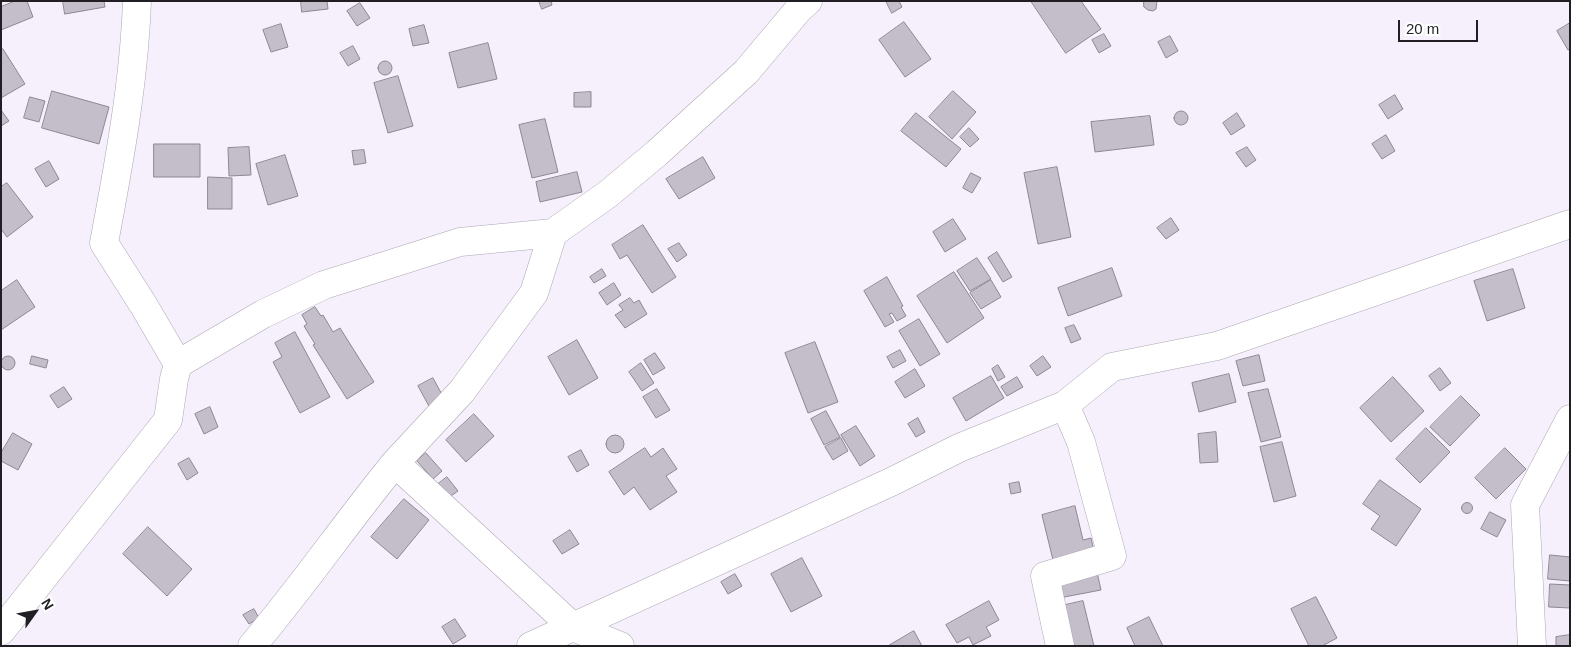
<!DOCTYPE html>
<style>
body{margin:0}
#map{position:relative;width:1571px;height:647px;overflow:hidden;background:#f6f0fc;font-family:Helvetica,sans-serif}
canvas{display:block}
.frame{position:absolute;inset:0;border:2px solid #211f23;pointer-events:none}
.north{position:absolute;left:10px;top:587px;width:50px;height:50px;-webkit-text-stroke:4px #fff;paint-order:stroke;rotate:58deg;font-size:14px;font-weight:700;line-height:20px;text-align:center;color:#211f23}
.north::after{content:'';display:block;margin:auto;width:18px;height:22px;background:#211f23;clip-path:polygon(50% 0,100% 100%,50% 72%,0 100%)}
.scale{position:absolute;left:1398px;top:20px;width:80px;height:22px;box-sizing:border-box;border:2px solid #211f23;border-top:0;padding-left:6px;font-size:15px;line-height:18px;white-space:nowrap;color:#211f23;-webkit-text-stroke:4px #fff;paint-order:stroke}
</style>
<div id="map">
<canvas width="1571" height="647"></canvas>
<div class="frame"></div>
<div class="north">N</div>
<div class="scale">20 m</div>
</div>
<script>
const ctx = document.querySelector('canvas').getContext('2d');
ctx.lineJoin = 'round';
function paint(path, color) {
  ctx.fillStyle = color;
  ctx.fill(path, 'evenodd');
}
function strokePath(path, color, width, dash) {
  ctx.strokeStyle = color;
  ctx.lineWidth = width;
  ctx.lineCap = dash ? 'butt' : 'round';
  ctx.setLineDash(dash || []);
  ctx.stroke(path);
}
const building = new Path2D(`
 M15 1H27L33 17 1 30V7Z
 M63 1H104L105 7 65 14Z
 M301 1H327L328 9 302 12Z
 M539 1H551L552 5 542 9Z
 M886 1H899L902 7 892 13Z
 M1031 1H1081L1101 29 1066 53Z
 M1144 1H1157L1156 9 1153 11 1148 10 1144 7Z
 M360 3 370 18 357 26 347 11Z
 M904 22 931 59 905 77 879 40Z
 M1570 23V49L1568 50 1557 31Z
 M281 24 288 47 271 52 263 30Z
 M424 25 429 43 413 46 409 29Z
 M1104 34 1111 46 1099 53 1092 40Z
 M1170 36 1178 51 1166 58 1158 42Z
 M488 43 497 79 458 88 449 53Z
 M353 46 360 59 348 66 340 53Z
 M3 49 25 84 1 98V50Z
 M378 68a7 7 0 1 1 14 0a7 7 0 1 1-14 0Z
 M398 76 413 126 388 133 374 83Z
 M52 91 109 107 99 144 42 128Z
 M953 91 976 112 952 139 929 117Z
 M591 92V107H574V93Z
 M1395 95 1403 109 1388 119 1379 105Z
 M30 97 45 101 39 122 24 118Z
 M1 110 9 121 1 126Z
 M1174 118a7 7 0 1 1 14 0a7 7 0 1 1-14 0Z
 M916 113 961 149 946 167 901 131Z
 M1237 113 1245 126 1231 135 1223 123Z
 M1150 116 1154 145 1095 152 1091 122Z
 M545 119 558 172 532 178 519 125Z
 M969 128 979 139 970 147 960 137Z
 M1386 135 1395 151 1382 159 1372 144Z
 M154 144H200V177H154Z
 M249 147 251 175 229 176 228 148Z
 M1247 147 1256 160 1246 167 1236 153Z
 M364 150 366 163 354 165 352 151Z
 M285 155 298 196 268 205 256 164Z
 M703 157 715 178 679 199 666 179Z
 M49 161 59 179 46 187 35 169Z
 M1057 167 1071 237 1038 244 1024 173Z
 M577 172 582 192 540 202 536 182Z
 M971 173 981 178 972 193 963 188Z
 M208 177 232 178V209H208Z
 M7 183 33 217 7 237 1 229V187Z
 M1171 218 1179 230 1166 239 1157 228Z
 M953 219 966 239 945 252 933 232Z
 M643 225 676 277 652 293 627 255 620 259 612 245Z
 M679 243 687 255 677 262 668 249Z
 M997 252 1012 277 1003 282 988 258Z
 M977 258 991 279 970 291 957 271Z
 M1112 268 1122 296 1068 316 1058 288Z
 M602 269 606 276 594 283 590 277Z
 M1513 269 1525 308 1487 321 1474 281Z
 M954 272 984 318 947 343 917 296Z
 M887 277 903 306 901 307 906 316 897 321 892 313 889 314 894 322 885 327 864 291Z
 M17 280 35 307 1 330V291Z
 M991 280 1001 297 981 309 970 293Z
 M614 283 621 295 607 305 599 293Z
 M630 298 634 303 639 300 647 314 625 328 615 315 623 310 619 305Z
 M315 307 321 316 323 315 333 332 340 328 374 382 347 399 313 345 315 344 304 326 307 324 302 315Z
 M919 319 940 354 920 366 899 331Z
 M1074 325 1081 339 1071 343 1065 328Z
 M295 332 330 397 300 413 273 362 282 357 275 343Z
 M577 340 598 378 569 395 548 357Z
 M815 342 838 402 808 413 785 353Z
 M900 350 906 361 893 368 887 357Z
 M655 353 665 368 653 375 644 360Z
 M1259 355 1265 381 1243 386 1236 361Z
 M1 363a7 7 0 1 1 14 0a7 7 0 1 1-14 0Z
 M32 356 48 360 46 368 30 364Z
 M1043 356 1051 367 1037 376 1030 366Z
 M641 363 654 383 642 391 629 372Z
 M998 365 1005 377 998 381 992 369Z
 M1440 368 1451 383 1440 391 1429 376Z
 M915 369 925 386 905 398 895 382Z
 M1229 374 1236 402 1199 412 1192 383Z
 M991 376 1004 398 966 421 953 398Z
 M1017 377 1023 387 1007 396 1001 387Z
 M1393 377 1424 411 1391 442 1360 408Z
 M433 378 445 400 430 408 418 386Z
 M64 387 72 399 58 408 50 396Z
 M657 389 670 410 656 418 643 397Z
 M1268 389 1281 437 1261 442 1248 393Z
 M1461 396 1480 415 1450 446 1430 427Z
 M210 407 218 427 204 434 195 414Z
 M826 411 840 437 824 445 811 419Z
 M474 414 494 436 466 462 446 440Z
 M918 418 925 432 916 437 908 424Z
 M856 426 875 456 860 466 841 435Z
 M1426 428 1450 452 1420 483 1396 459Z
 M1216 432 1218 462 1200 463 1198 434Z
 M13 433 32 444 18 470 1 461V453Z
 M606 444a9 9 0 1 1 18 0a9 9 0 1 1-18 0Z
 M841 438 848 451 833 460 825 447Z
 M1282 442 1296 496 1274 502 1260 447Z
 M645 448 651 457 663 448 677 469 666 476 677 492 650 510 634 487 624 495 609 472Z
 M1505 448 1526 469 1496 499 1475 478Z
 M581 450 589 465 577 472 568 457Z
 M426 453 442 471 433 479 417 461Z
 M189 458 198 473 187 480 178 464Z
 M447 477 458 491 448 498 437 485Z
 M1380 480 1421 509 1396 546 1371 529 1380 516 1363 504Z
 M1019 482 1021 492 1011 494 1009 484Z
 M404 499 429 520 397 559 371 537Z
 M1461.5 508a5.5 5.5 0 1 1 11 0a5.5 5.5 0 1 1-11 0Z
 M1075 506 1083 540 1091 538 1094 551 1053 560 1042 515Z
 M1490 512 1506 520 1497 537 1481 529Z
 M148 527 192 569 167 596 123 554Z
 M570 530 579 544 562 554 553 541Z
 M1550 555 1570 557V581L1548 579Z
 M802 558 822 596 791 612 771 574Z
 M1097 572 1101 590 1059 598 1056 580Z
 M735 574 742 586 728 594 721 582Z
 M1550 584 1570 585V608L1549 607Z
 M1316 597 1337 638 1322 646H1309L1291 609Z
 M989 601 999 620 986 627 991 636 973 645 969 637 957 643 946 625Z
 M1083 601 1094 646H1070L1061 606Z
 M254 609 259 618 249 624 243 615Z
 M1149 617 1163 646H1135L1127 628Z
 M455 619 466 636 453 644 442 627Z
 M914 631 922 646H888Z
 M1570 635V646H1556V637Z`);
const minor = new Path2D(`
 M137 1C134 83 119 163 104 243L144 306 178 364
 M553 233 534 293 462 391 395 463 573 627 620 646
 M1 631 168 420 174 379 178 364 263 314 324 285 460 242 553 233 608 194 657 153 746 72 799 9 808 1
 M252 646C302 587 346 523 395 463
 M531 646 891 482 959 448 1065 405 1112 367 1217 346 1570 224
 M1060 646 1045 576 1112 556 1081 442 1065 405
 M1532 646 1525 505 1570 419`);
paint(building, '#c4beca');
strokePath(building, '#8c8792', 1);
strokePath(minor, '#ada7b3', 29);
strokePath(minor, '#fff', 28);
</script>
